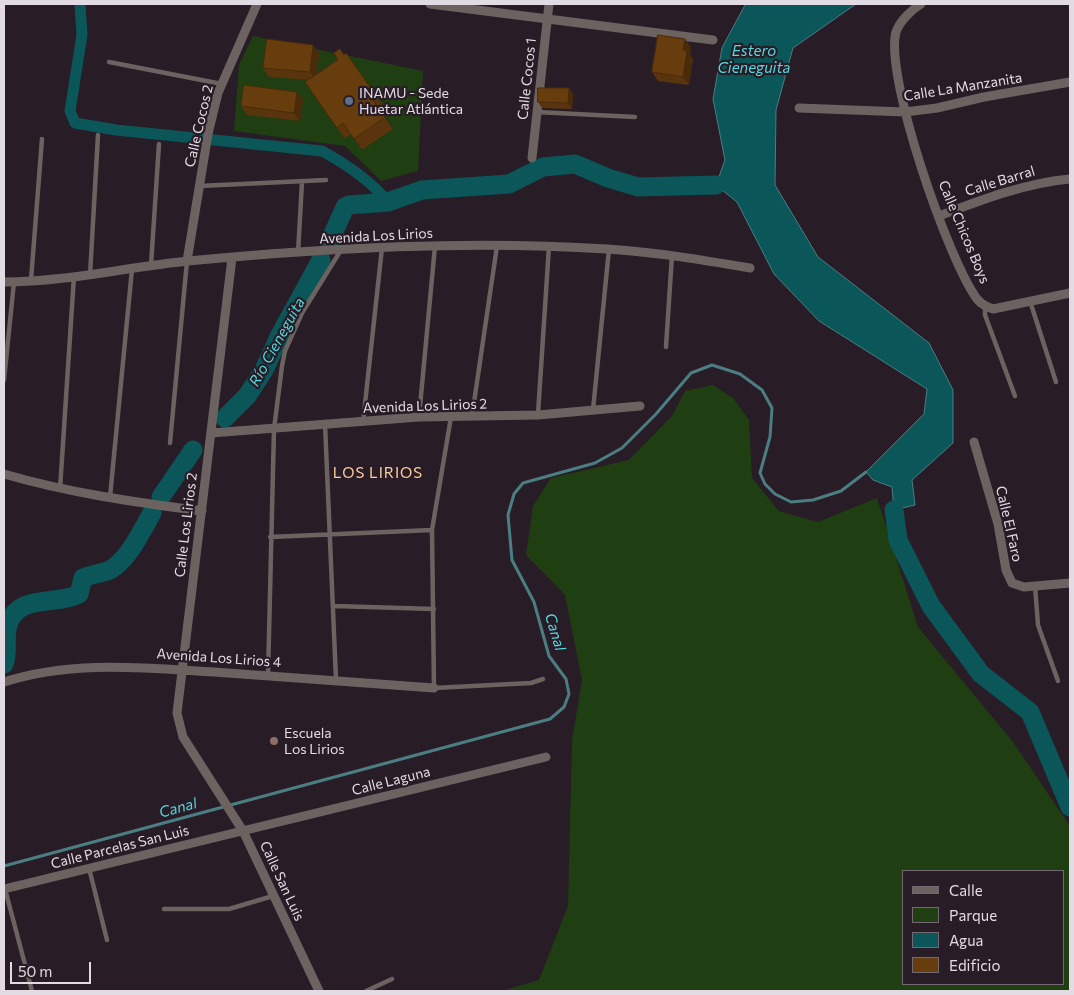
<!DOCTYPE html>
<meta charset="utf-8">
<style>
body{margin:0}
#map{position:relative;width:1074px;height:995px;overflow:hidden;background:#281c27;font-family:Commissioner,sans-serif}
canvas{display:block}
.frame{position:absolute;inset:0;border:5px solid #e3dbe3;pointer-events:none}
.legend{position:absolute;left:902px;top:870px;width:162px;height:115px;box-sizing:border-box;background:#281c27;border:1px solid #736872;margin:0;padding:6px 9px;list-style:none;font-size:15px;color:#e3dbe3}
.legend li{display:flex;align-items:center;gap:10px;height:25px}
.legend b{width:25px;border:1px solid #736872}
.scale{position:absolute;left:10px;top:962px;width:81px;height:22px;box-sizing:border-box;border:2px solid #e3dbe3;border-top:0;padding-left:6px;font-size:15px;line-height:18px;white-space:nowrap;color:#e3dbe3;-webkit-text-stroke:4px #281c27;paint-order:stroke}
</style>
<div id="map">
<canvas width="1074" height="995"></canvas>
<div class="frame"></div>
<ul class="legend">
<li><b style="height:6px;background:#6c6361"></b>Calle</li>
<li><b style="height:14px;background:#1f3e11"></b>Parque</li>
<li><b style="height:14px;background:#0a5659"></b>Agua</li>
<li><b style="height:14px;background:#683d0e"></b>Edificio</li>
</ul>
<div class="scale">50 m</div>
</div>
<script>
const ctx = document.querySelector('canvas').getContext('2d');
ctx.lineJoin = 'round';
function paint(path, color) {
  ctx.fillStyle = color;
  ctx.fill(path, 'evenodd');
}
function strokePath(path, color, width, dash) {
  ctx.strokeStyle = color;
  ctx.lineWidth = width;
  ctx.lineCap = dash ? 'butt' : 'round';
  ctx.setLineDash(dash || []);
  ctx.stroke(path);
}
function write(font, color, halo, rows, align = 'center') {
  ctx.font = font + ' Commissioner,sans-serif';
  ctx.lineWidth = 4.5;
  ctx.setLineDash([]);
  ctx.textBaseline = 'middle';
  ctx.strokeStyle = halo;
  ctx.fillStyle = color;
  for (const [text, x, y, turn = 0] of rows) {
    ctx.save();
    ctx.translate(x, y);
    ctx.rotate((+turn || 0) * Math.PI / 180);
    ctx.textAlign = isNaN(turn) ? turn : align;
    if (halo) ctx.strokeText(text, 0, 0);
    ctx.fillText(text, 0, 0);
    ctx.restore();
  }
}
const green = new Path2D(`
 M253 36 423 71 418 171 381 181 345 146 234 131 239 65ZM354 65 385 108 381 111 393 128 362 150 351 134 345 139Z
 M713 385 733 398 749 420 752 478 779 511 818 522 877 498 918 627 1013 742 1070 826V991H501L539 980 568 906 572 740 582 680 565 595 526 555 533 506 551 478 629 460 672 416 685 391ZM903 871H1063V984H903Z`);
const water = new Path2D(`
 M746 4H856L793 48 776 110 775 185 818 257 929 343 953 390V443L912 480 915 505 894 510 892 487 873 480 866 472 924 414 927 389 819 321 774 274 737 202 716 185 725 160 713 99 722 48Z`);
const stream = new Path2D(`
 M4 866 550 719 564 707 569 694 566 679 549 656 534 602 512 560 508 515 514 494 523 483 595 463 622 448 656 414 691 373 712 365 740 374 762 390 772 408 770 437 760 473 765 484 775 494 791 502 813 500 841 491 866 472`);
const canal = new Path2D(`
 M80 4 82 35 70 111 75 123 116 130 322 151C346 164 370 180 388 202`);
const river = new Path2D(`
 M329 243 345 207 349 205 388 202 422 190 509 184 543 167 575 164 608 178 638 187 716 185
 M225 418 247 396 264 370 280 335 321 260
 M161 497 193 450
 M894 510 898 540 931 606 981 674 1030 712 1070 807
 M4 664C9 652 4 637 8 625 18 593 56 606 79 594L83 578C90 575 106 572 110 570 129 559 141 532 152 513`);
const lane = new Path2D(`
 M109 62 222 84
 M537 112 635 117
 M199 186 326 180
 M298 253 302 182
 M151 265 159 144
 M90 275 98 135
 M31 280 42 139
 M1030 301 1056 382
 M985 307V315L1015 396
 M666 347 672 255
 M4 380 14 282
 M593 410 609 249
 M538 414 549 246
 M472 416 497 246
 M419 417 435 246
 M451 417 432 530 434 688 531 683 543 679
 M363 422 382 248
 M325 424 336 680
 M170 443 187 261
 M60 489 74 276
 M110 497 132 269
 M270 537 432 530
 M1035 586 1038 625 1058 681
 M334 606 434 609
 M268 676 274 429 282 366 285 351 302 313 341 250
 M89 868 107 940
 M5 889 32 991
 M164 909H229L273 896
 M366 991 392 979`);
const street = new Path2D(`
 M430 4 713 40
 M921 4C911 10 900 21 896 32 884 76 949 262 977 299 982 305 987 307 993 309L1070 293
 M799 108 905 112 937 108 984 97 1070 82
 M532 158 549 4
 M939 216C981 200 1025 183 1070 179
 M232 258 177 713 183 737 243 831 319 991
 M187 261 208 134 218 93 257 4
 M4 282C66 282 127 267 188 261 327 248 468 240 607 249 655 252 703 260 750 268
 M211 433 419 417 538 415 640 406
 M974 442 998 524 1006 570 1012 583 1024 587 1070 583
 M4 474C69 493 134 502 202 511
 M4 682C73 660 144 668 214 672 288 677 361 683 434 688
 M4 889 546 757`);
const wall = new Path2D(`
 M313 45 319 54 316 75 346 53 385 108 381 111 393 129 362 150 351 134 345 139 305 82 309 80 269 77 263 68Z
 M691 47 690 55 693 59 689 85 658 81 652 72Z
 M569 88 573 94 572 109 542 108 538 102Z
 M303 100 300 121 247 115 241 106Z`);
const shadedWall = new Path2D(`
 M685 39 691 47 690 55 693 59 689 85 683 77V50Z
 M313 45 319 54 316 80 310 72Z
 M569 88 573 94 572 109 568 103Z
 M297 92 303 100 300 121 294 113Z`);
const building = new Path2D(`
 M658 35 685 39 683 50 687 51 683 77 652 72Z
 M267 39 313 45 310 72 263 68Z
 M340 49 344 55 346 53 377 97 373 100 385 117 354 139 343 123 337 128 305 82 338 60 334 53Z
 M244 85 297 92 294 113 241 106Z
 M538 88H569L568 103 538 102Z`);
const markers = [
 [349,101,5,"#5c6f8a"],
 [274,741,5,"#8d6e63"]
];
const streetNames = [
 ["Calle Cocos 1",527,79,-84],
 ["Calle La Manzanita",963,87,-9],
 ["Calle Cocos 2",199,126,-77],
 ["Calle Barral",1000,181,-17],
 ["Calle Chicos Boys",964,232,67],
 ["Avenida Los Lirios",376,236,-3],
 ["Avenida Los Lirios 2",425,406,-2],
 ["Calle El Faro",1009,524,77],
 ["Calle Los Lirios 2",186,525,-83],
 ["Avenida Los Lirios 4",219,658,4],
 ["Calle Laguna",391,781,-14],
 ["Calle Parcelas San Luis",120,847,-14],
 ["Calle San Luis",282,881,65]
];
const poiNames = [
 ["INAMU - Sede",359,93],
 ["Huetar Atlántica",359,109],
 ["Escuela",284,733],
 ["Los Lirios",284,749]
];
const waterNames = [
 ["Estero",754,51],
 ["Cieneguita",754,68],
 ["Río Cieneguita",277,342,-61],
 ["Canal",555,632,73],
 ["Canal",178,808,-15]
];
const neighbourhoodNames = [
 ["LOS LIRIOS",378,473]
];
paint(green, '#1f3e11');
paint(water, '#0a5659');
strokePath(water, '#4b7e82', 1);
strokePath(stream, '#4b7e82', 3);
strokePath(canal, '#0a5659', 11);
strokePath(river, '#0a5659', 19);
strokePath(lane, '#6c6361', 4.5);
strokePath(street, '#6c6361', 9);
paint(wall, '#59340c');
paint(shadedWall, '#492b0a');
paint(building, '#683d0e');
strokePath(building, '#492b0a', 1);
for (const [x, y, r, color] of markers) {
  const dot = new Path2D();
  dot.arc(x, y, r, 0, 2 * Math.PI);
  ctx.fillStyle = color;
  ctx.fill(dot);
  strokePath(dot, '#281c27', 2);
}
write('14px', '#e3dbe3', '#281c27', streetNames);
write('14px', '#e3dbe3', '#281c27', poiNames, 'left');
write('italic 15px', '#55d8de', '#281c27', waterNames);
ctx.letterSpacing = '1px';
write('15px', '#fbcc9e', '#281c27', neighbourhoodNames);
ctx.letterSpacing = '0px';
</script>
